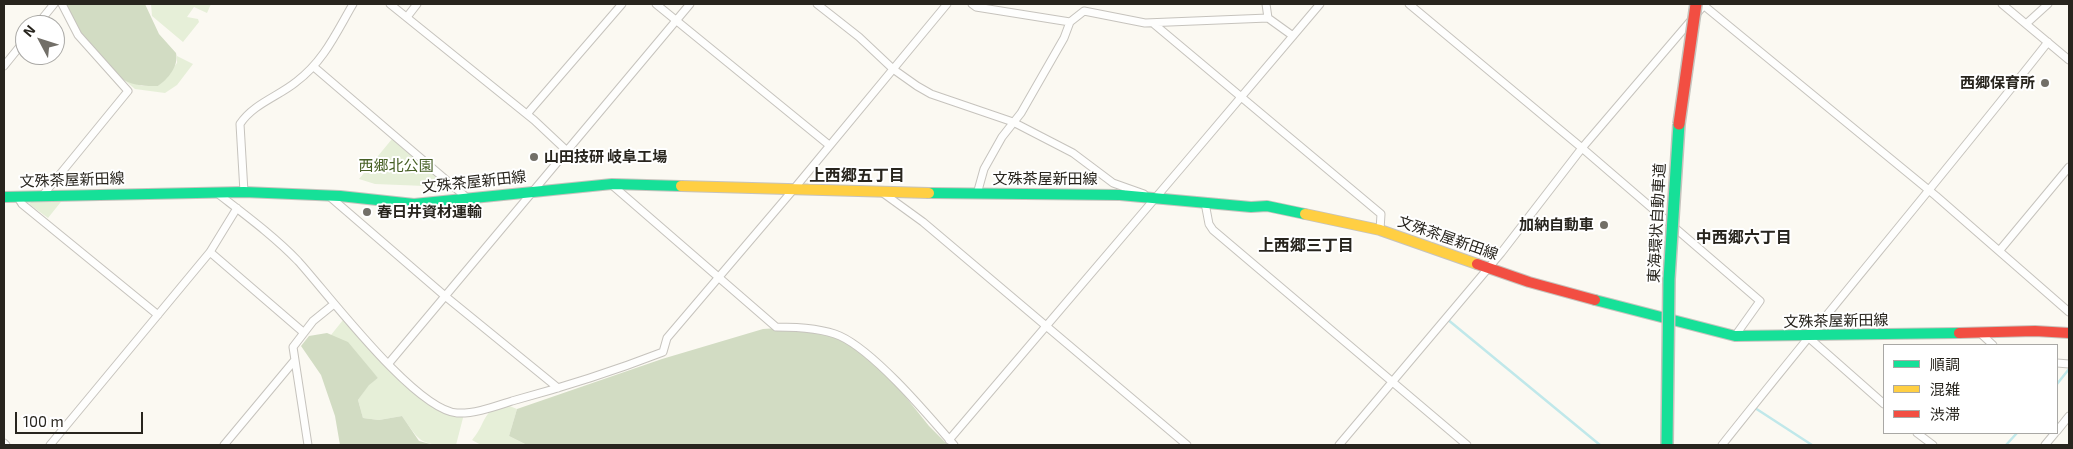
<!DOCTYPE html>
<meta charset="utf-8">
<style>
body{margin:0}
#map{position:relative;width:2073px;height:449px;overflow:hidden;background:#fbf9f2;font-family:"Exo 2","Noto Sans JP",sans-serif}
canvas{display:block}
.frame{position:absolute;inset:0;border:5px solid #28251e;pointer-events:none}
.legend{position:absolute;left:1883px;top:344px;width:175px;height:90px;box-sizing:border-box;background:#fff;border:1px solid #a9a8a5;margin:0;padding:6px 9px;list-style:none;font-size:15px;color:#28251e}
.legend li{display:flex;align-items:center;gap:10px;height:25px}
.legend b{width:25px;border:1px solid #a9a8a5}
.north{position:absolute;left:15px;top:15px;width:50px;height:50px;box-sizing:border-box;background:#fff;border:1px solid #a9a8a5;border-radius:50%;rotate:310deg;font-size:14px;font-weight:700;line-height:20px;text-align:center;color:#28251e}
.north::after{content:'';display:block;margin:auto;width:18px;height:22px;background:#726f68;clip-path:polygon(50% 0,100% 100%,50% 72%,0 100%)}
.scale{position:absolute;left:15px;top:412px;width:128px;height:22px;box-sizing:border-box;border:2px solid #28251e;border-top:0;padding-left:6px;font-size:15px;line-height:18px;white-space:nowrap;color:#28251e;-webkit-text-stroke:4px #fff;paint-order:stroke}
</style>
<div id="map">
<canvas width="2073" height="449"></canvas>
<div class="frame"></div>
<ul class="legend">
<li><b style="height:6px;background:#16e098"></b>順調</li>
<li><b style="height:6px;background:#ffcf43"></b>混雑</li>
<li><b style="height:6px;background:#f24e42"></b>渋滞</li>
</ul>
<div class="north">N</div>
<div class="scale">100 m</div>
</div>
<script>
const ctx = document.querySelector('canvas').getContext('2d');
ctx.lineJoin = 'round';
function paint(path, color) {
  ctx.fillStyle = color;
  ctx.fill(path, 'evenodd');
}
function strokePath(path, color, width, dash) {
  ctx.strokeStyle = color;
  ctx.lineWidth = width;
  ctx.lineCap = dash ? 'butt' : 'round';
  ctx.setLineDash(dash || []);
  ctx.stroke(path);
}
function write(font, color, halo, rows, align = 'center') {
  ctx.font = font + ' "Exo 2","Noto Sans JP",sans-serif';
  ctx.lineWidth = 4;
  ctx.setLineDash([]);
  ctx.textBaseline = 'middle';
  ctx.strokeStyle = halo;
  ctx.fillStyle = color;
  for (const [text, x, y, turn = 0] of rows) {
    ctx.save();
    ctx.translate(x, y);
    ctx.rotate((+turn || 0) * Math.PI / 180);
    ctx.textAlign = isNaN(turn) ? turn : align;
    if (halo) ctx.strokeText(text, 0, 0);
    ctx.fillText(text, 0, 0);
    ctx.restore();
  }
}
const green = new Path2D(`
 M151 4H211L207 13 194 7 187 17 198 19 199 22 183 42 152 16Z
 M177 56 193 64 177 85 165 93 135 89 123 79 142 86H158L177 63Z
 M392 139 450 187 375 184 359 179Z
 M64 198 48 218 29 204 34 199Z
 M343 320C365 343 431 423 464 414L456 445C421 445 421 444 402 416L379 420 363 418 358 400 369 384 378 378 331 335Z
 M507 405 517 409 509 436 527 445H481L472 440C487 423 481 409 507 405Z`);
const forest = new Path2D(`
 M65 4H145L159 34 176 53C179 66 168 79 158 86 146 86 134 86 124 80 99 65 77 29 65 4Z
 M807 326 845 338 868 350 929 426 948 445H527L509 436 517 409 662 359 763 329Z
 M327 333 348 342 378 378 369 385 358 400 363 418 379 420 402 416 419 441 434 445H340L335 416 321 375 301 346 309 336Z`);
const stream = new Path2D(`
 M1447 319 1600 445
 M2057 384 2069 369
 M1755 408 1812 445
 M2006 445 2017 433`);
const street = new Path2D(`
 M390 4 534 120 567 151
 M656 4 829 145
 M817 4 859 37 893 69 917 86 931 94 1013 122 1073 153 1113 183 1144 194
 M972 4 976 7 1070 22
 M1266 4 1268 18
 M1409 4 1582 148 1760 301 1735 336
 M1702 4 1936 196 2069 312
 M2002 4 2069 60
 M407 17 417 4
 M1154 24 1381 214 1380 230
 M2026 24 2048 4
 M37 25 54 4
 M4 66 25 40
 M314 67 466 197
 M527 114 622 4
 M612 185 776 327C796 327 822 328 840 336 875 352 928 415 954 445
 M244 192 240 124C253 104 279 96 296 82 324 61 336 33 353 4
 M217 193C244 214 274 236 298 261 328 294 415 410 457 413 475 414 496 406 512 401 564 387 614 371 663 352L667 338 793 190 947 4
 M883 193 923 222 1187 445
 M977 194 984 169 1002 137 1021 113 1064 38 1070 22 1084 11 1145 23 1268 18 1293 36
 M43 195 128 91 78 35 62 4
 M17 196 22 204 158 315
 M329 196 445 296 558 388
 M1205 203 1209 224 1213 230 1467 445
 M2000 250 2069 167
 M210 252 303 332
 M1980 333 1993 345
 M1808 337 1884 404
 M389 363 690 4
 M2057 363 2069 364
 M2057 431 2069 416
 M1917 433 1933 445
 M949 440C1073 294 1197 150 1320 4
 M4 443 6 445
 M50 445 210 252 237 208
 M224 445 294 361
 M308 445 293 347 313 321 334 304
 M1339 445 1501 253 1582 148 1705 4
 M1722 445C1829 310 1941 178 2048 42
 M2045 445 2055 433`);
const fast = new Path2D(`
 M929 193 1120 195 1251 207 1267 206 1305 214
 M4 197 244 192 340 196 414 204 612 184 681 186
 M1595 300 1735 336 1959 333`);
const slow = new Path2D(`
 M681 186 929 193
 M1305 214 1380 230 1477 264`);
const jam = new Path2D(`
 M1477 264 1529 282 1595 300
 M1959 333 2035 331 2069 333`);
const fastBridge = new Path2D(`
 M1667 445 1669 279 1679 124`);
const jamBridge = new Path2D(`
 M1679 124 1696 4`);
const markers = [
 [2045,83,5,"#726f68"],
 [534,157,5,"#726f68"],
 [367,212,5,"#726f68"],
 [1604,225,5,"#726f68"]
];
const poiNames = [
 ["西郷保育所",2035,83],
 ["山田技研 岐阜工場",544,157,"left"],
 ["春日井資材運輸",377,212,"left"],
 ["加納自動車",1594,225]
];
const parkNames = [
 ["西郷北公園",396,166]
];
const streetNames = [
 ["文殊茶屋新田線",1045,179],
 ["文殊茶屋新田線",72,180,-2],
 ["文殊茶屋新田線",474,182,-6],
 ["東海環状自動車道",1657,223,-87],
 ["文殊茶屋新田線",1448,238,19],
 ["文殊茶屋新田線",1836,321,-1]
];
const neighbourhoodNames = [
 ["上西郷五丁目",857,176],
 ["中西郷六丁目",1744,238],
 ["上西郷三丁目",1306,246]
];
paint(green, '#e6efd8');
paint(forest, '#d2dcc3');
strokePath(stream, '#c0e8ea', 2.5);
strokePath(street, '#c6c3bd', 9);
strokePath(fast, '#c6c3bd', 12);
strokePath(slow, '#c6c3bd', 12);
strokePath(jam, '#c6c3bd', 12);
strokePath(street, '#fefefd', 7);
strokePath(fast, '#16e098', 10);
strokePath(slow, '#ffcf43', 10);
strokePath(jam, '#f24e42', 10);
strokePath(fastBridge, '#c6c3bd', 14, []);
strokePath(jamBridge, '#c6c3bd', 14, []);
strokePath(fastBridge, '#16e098', 11);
strokePath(jamBridge, '#f24e42', 11);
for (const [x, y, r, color] of markers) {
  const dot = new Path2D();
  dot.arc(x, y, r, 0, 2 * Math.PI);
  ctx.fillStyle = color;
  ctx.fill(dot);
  strokePath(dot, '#fff', 2);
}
write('bold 15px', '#28251e', '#fff', poiNames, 'right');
write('15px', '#476026', '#fff', parkNames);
write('15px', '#28251e', '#fff', streetNames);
write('bold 16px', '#28251e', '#fff', neighbourhoodNames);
</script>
